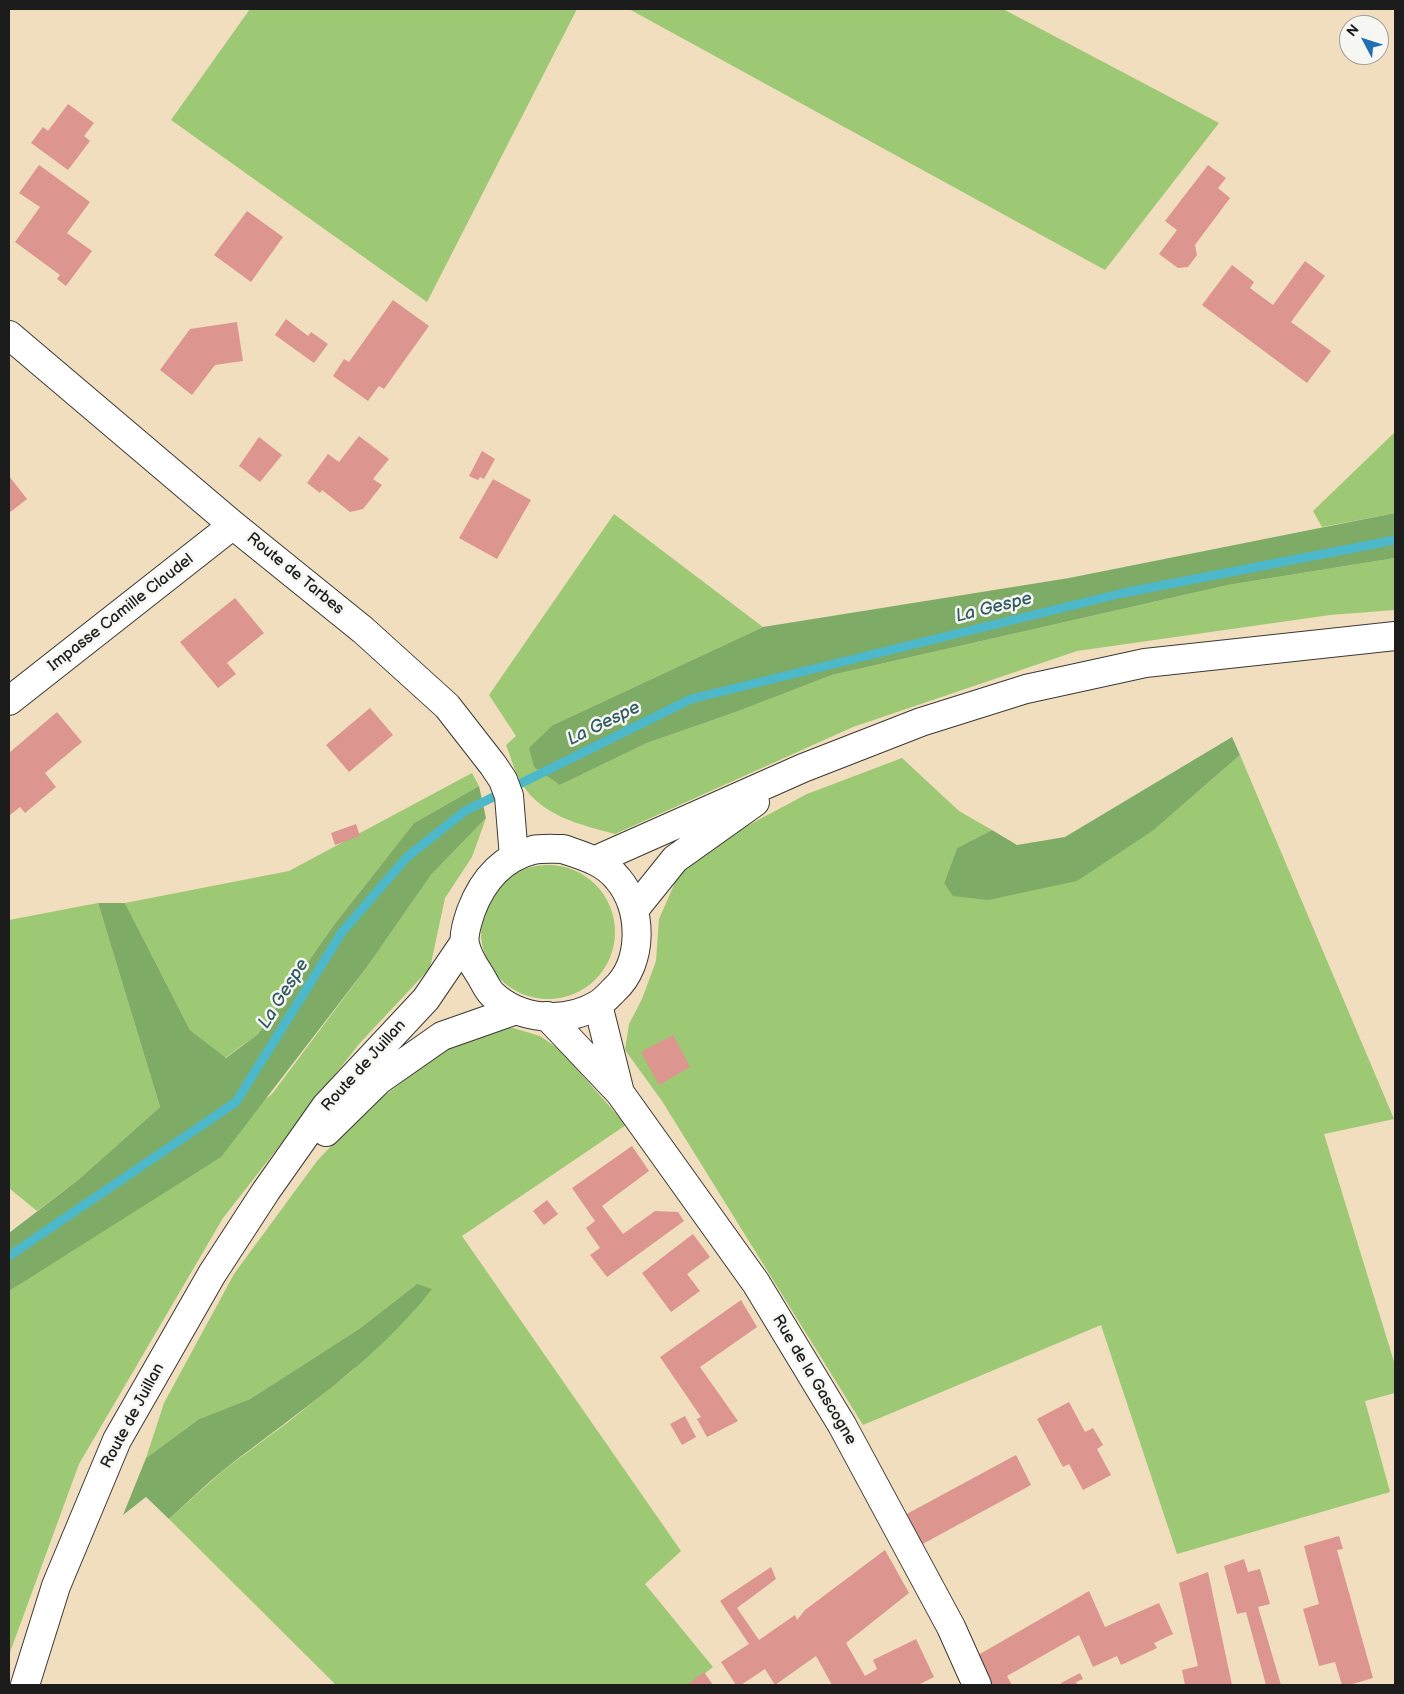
<!DOCTYPE html>
<style>
body{margin:0}
#map{position:relative;width:1404px;height:1694px;overflow:hidden;background:#f0debf;font-family:"Balsamiq Sans",sans-serif}
canvas{display:block}
.frame{position:absolute;inset:0;border:10px solid #1c1c1c;pointer-events:none}
.north{position:absolute;left:1339px;top:15px;width:50px;height:50px;box-sizing:border-box;background:#f6f6f2;border:1px solid #9f9f9c;border-radius:50%;rotate:310deg;font-size:14px;font-weight:700;line-height:20px;text-align:center;color:#1c1c1c}
.north::after{content:'';display:block;margin:auto;width:18px;height:22px;background:#1f6fb2;clip-path:polygon(50% 0,100% 100%,50% 72%,0 100%)}
</style>
<div id="map">
<canvas width="1404" height="1694"></canvas>
<div class="frame"></div>
<div class="north">N</div>
</div>
<script>
const ctx = document.querySelector('canvas').getContext('2d');
ctx.lineJoin = 'round';
function paint(path, color) {
  ctx.fillStyle = color;
  ctx.fill(path, 'evenodd');
}
function strokePath(path, color, width, dash) {
  ctx.strokeStyle = color;
  ctx.lineWidth = width;
  ctx.lineCap = dash ? 'butt' : 'round';
  ctx.setLineDash(dash || []);
  ctx.stroke(path);
}
function write(font, color, halo, rows, align = 'center') {
  ctx.font = font + ' "Balsamiq Sans",sans-serif';
  ctx.lineWidth = 5;
  ctx.setLineDash([]);
  ctx.textBaseline = 'middle';
  ctx.strokeStyle = halo;
  ctx.fillStyle = color;
  for (const [text, x, y, turn = 0] of rows) {
    ctx.save();
    ctx.translate(x, y);
    ctx.rotate((+turn || 0) * Math.PI / 180);
    ctx.textAlign = isNaN(turn) ? turn : align;
    if (halo) ctx.strokeText(text, 0, 0);
    ctx.fillText(text, 0, 0);
    ctx.restore();
  }
}
const green = new Path2D(`
 M250 9H577L427 302 171 120Z
 M629 9H1003L1219 123 1105 270Z
 M1395 432V513L1322 527 1313 511Z
 M614 514 763 627 553 725 560 785 647 743 736 712 832 675 1228 585 1395 558V610L1330 615 1077 651 853 727 615 834C581 825 542 816 522 784 515 773 511 757 506 745L516 736 489 695Z
 M1240 755 1394 1119 1324 1134 1395 1365V1393L1365 1401 1390 1492 1177 1554 1101 1325 863 1425 662 1101 625 1050 629 1024 642 999 656 961 659 919 677 878 711 845 807 794 902 758 959 811 992 830 957 848 944 883 1155 829Z
 M472 773 479 786 414 823 333 926 258 1034 225 1058 190 1030 125 903 289 871Z
 M486 818 472 857 445 898 430 968 359 1044 223 1218 79 1464 9 1655V1291L75 1247 272 1094 367 967 431 875Z
 M481 932a67 67 0 1 1 134 0a67 67 0 1 1-134 0Z
 M98 903 160 1107 78 1180 37 1211 9 1188V920Z
 M513 1028 540 1036 560 1050 626 1125 462 1236 681 1551 645 1584 713 1667 690 1685H336L169 1519 225 1469 287 1423 353 1370 417 1284 359 1329 250 1399 199 1419 146 1458 164 1403 234 1274 317 1161 363 1112 443 1051 485 1030Z`);
const forest = new Path2D(`
 M1395 513V558L1228 585 832 675 736 712 647 743 560 785 534 767 529 748 553 725 763 627 1069 578Z
 M1232 737 1240 755 1155 829 1077 881 988 900 953 896 944 883 957 848 992 830 1017 845 1065 837Z
 M479 786 486 818 431 875 367 967 221 1157 9 1291V1233L78 1180 160 1107 98 903H125L190 1030 226 1058 258 1034 333 926 414 823Z
 M417 1284 432 1289C375 1362 298 1412 226 1468 206 1484 188 1502 169 1519L146 1497 123 1515 146 1458 199 1419 250 1399 359 1329Z`);
const stream = new Path2D(`
 M9 1256 236 1102 342 932 407 857 465 811 691 699 1123 593 1395 540`);
const building = new Path2D(`
 M68 104 94 123 84 136 90 141 68 170 31 143 43 127 48 131Z
 M39 165 90 202 67 233 92 251 66 286 57 279 60 275 15 242 40 207 19 193Z
 M1208 165 1226 178 1218 188 1230 198 1195 245 1197 255 1188 267 1178 268 1159 254 1177 230 1165 221Z
 M247 211 283 237 251 282 214 255Z
 M1305 261 1325 276 1291 322 1331 351 1307 383 1202 305 1232 265 1254 282 1250 288 1273 305Z
 M393 300 429 326 384 389 379 386 368 401 333 376 344 359 349 362Z
 M286 319 308 336 311 332 328 344 314 363 275 335Z
 M237 322 243 361 215 365 192 395 160 370 190 329Z
 M359 436 389 459 373 479 382 485 363 509 350 512 322 490 320 493 307 483 328 454 339 462Z
 M259 437 282 455 260 482 239 466Z
 M482 451 495 459 484 479 480 477 478 480 469 476Z
 M9 476 27 499 9 513Z
 M493 479 531 500 497 559 459 538Z
 M235 598 264 633 227 663 236 674 218 688 180 642Z
 M370 708 393 735 349 772 326 745Z
 M57 712 82 742 45 773 56 787 25 813 20 807 10 815 9 753Z
 M356 824 360 836 335 845 331 833Z
 M673 1035 690 1067 659 1085 641 1052Z
 M632 1146 649 1171 602 1206 623 1234 655 1211 678 1212 684 1221 607 1277 590 1255 600 1248 586 1228 595 1221 572 1188Z
 M547 1200 558 1214 544 1225 533 1211Z
 M693 1234 710 1257 687 1274 700 1291 671 1312 642 1273Z
 M741 1300 757 1327 700 1367 738 1421 707 1437 697 1419 701 1417 660 1357Z
 M1069 1402 1085 1432 1093 1428 1103 1445 1097 1449 1111 1475 1083 1490 1069 1464 1063 1467 1037 1419Z
 M685 1416 696 1437 682 1445 670 1424Z
 M1016 1455 1031 1485 919 1546 903 1516Z
 M1339 1536 1343 1549 1337 1550 1373 1678 1349 1685H1342L1335 1662 1319 1666 1303 1609 1319 1604 1304 1546Z
 M885 1550 909 1593 846 1643 865 1676 877 1669 873 1660 916 1639 934 1677 918 1685H832L816 1656 775 1685 765 1669 741 1685H736L721 1662 749 1644 720 1601 771 1567 776 1579 737 1608 759 1640 795 1615 797 1620 805 1610Z
 M1244 1559 1248 1572 1260 1569 1270 1604 1258 1607 1281 1685H1266L1246 1612 1237 1614 1224 1566Z
 M1208 1572 1232 1685H1185L1182 1670 1198 1666 1179 1583Z
 M1089 1591 1105 1627 1159 1603 1173 1634 1154 1643 1157 1648 1121 1665 1117 1656 1093 1667 1079 1635 1007 1676 1012 1685H989L973 1658Z
 M704 1672 713 1685H687Z
 M1080 1673 1083 1679 1076 1682 1078 1685H1062L1061 1683Z`);
const minor = new Path2D(`
 M9 335 233 525 363 630 447 706 493 765 503 780 509 796 514 857
 M9 701 233 525
 M547 1016 620 1093 598 1005
 M620 1093 756 1283 842 1425 951 1627 977 1685`);
const major = new Path2D(`
 M563 849C583 856 604 861 618 879 643 908 644 963 614 990 609 995 604 1001 597 1005 565 1024 519 1020 492 994 487 989 484 981 480 975 474 966 467 955 465 944 463 935 468 920 471 911 482 882 501 858 533 850 542 848 553 849 563 849Z
 M596 860 803 768 921 722 1026 689 1145 663 1395 636
 M634 910 675 859 755 802
 M326 1132 379 1080 442 1036 516 1010
 M25 1685 56 1586 117 1440 212 1274 266 1191 326 1106 426 999 464 943`);
const streetNames = [
 ["Route de Tarbes",295,574,39],
 ["Impasse Camille Claudel",121,613,-38],
 ["Route de Juillan",364,1066,-48],
 ["Rue de la Gascogne",814,1380,59],
 ["Route de Juillan",133,1416,-62]
];
const waterNames = [
 ["La Gespe",994,608,-14],
 ["La Gespe",604,724,-26],
 ["La Gespe",284,994,-58]
];
paint(green, '#9dc874');
paint(forest, '#7eac66');
strokePath(stream, '#4cb8c9', 9);
paint(building, '#dd958f');
strokePath(minor, '#3c3934', 30);
strokePath(major, '#3c3934', 30);
strokePath(minor, '#fff', 28);
strokePath(major, '#fff', 28);
write('16px', '#1c1c1c', '#f6f6f2', streetNames);
write('italic 18px', '#2f5a61', '#f6f6f2', waterNames);
</script>
